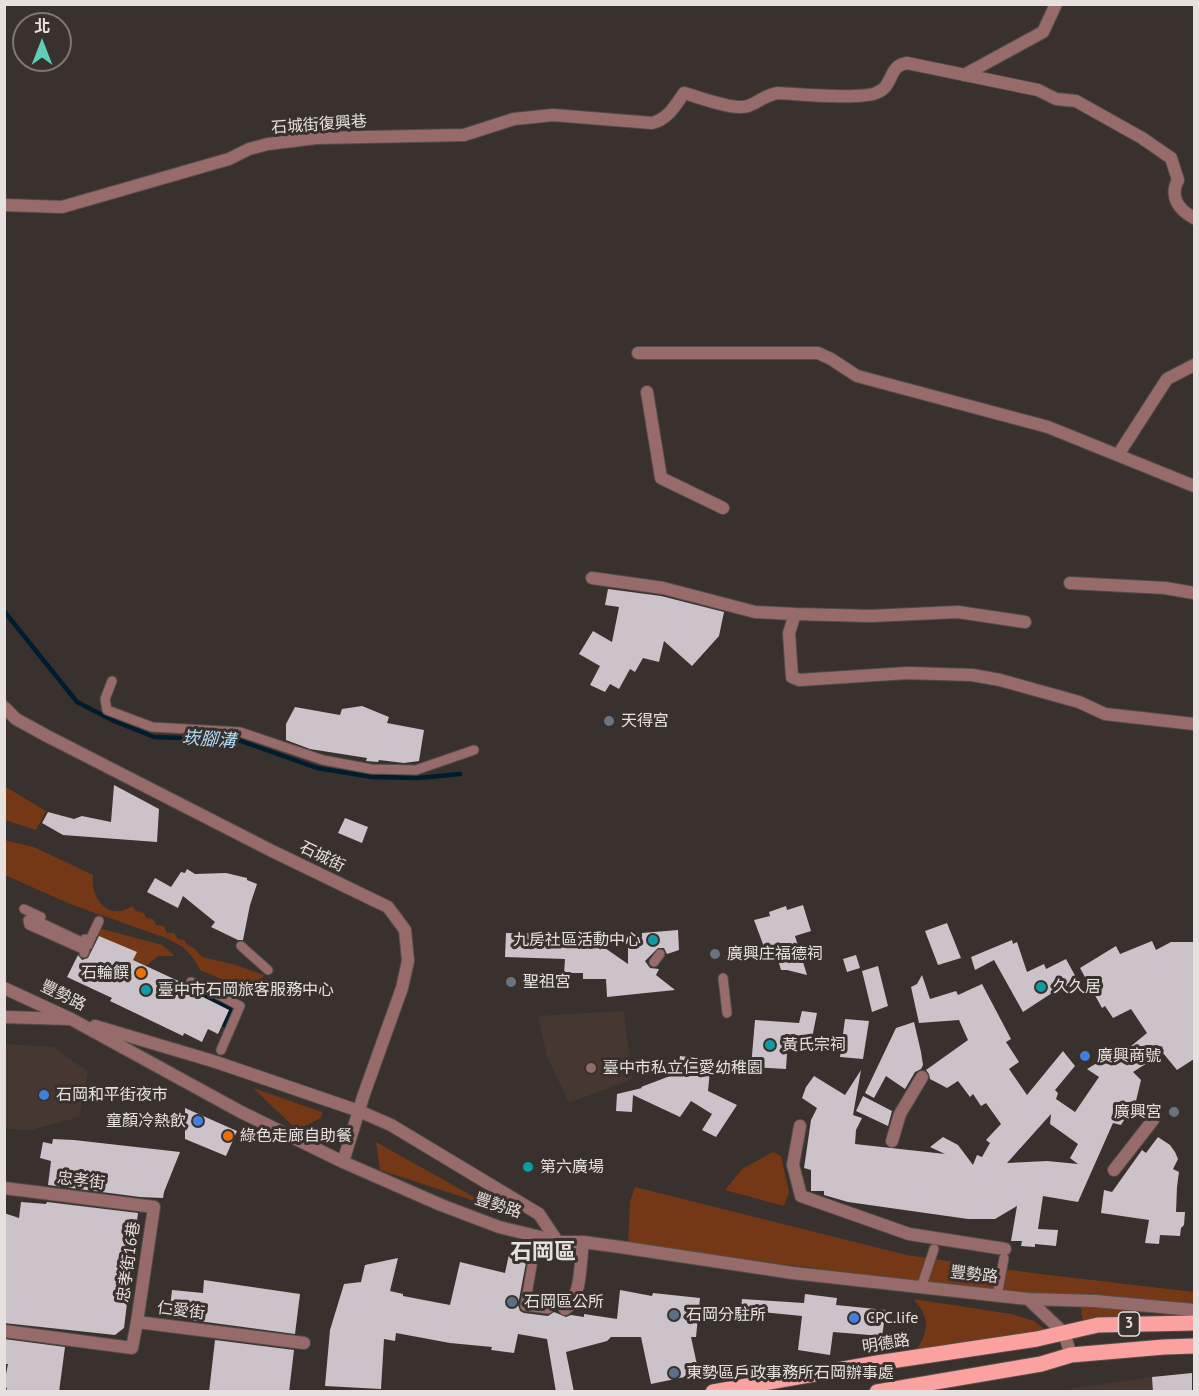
<!DOCTYPE html>
<meta charset="utf-8">
<style>
body{margin:0}
#map{position:relative;width:1199px;height:1396px;overflow:hidden;background:#39312d;font-family:"PT Sans","Noto Sans TC",sans-serif}
canvas{display:block}
.frame{position:absolute;inset:0;border:6px solid #e6e1de;pointer-events:none}
.north{position:absolute;left:12px;top:12px;width:60px;height:60px;box-sizing:border-box;background:#39312d;border:2px solid #7e7774;border-radius:50%;rotate:0deg;font-size:16px;font-weight:700;line-height:24px;text-align:center;color:#e6e1de}
.north::after{content:'';display:block;margin:auto;width:21px;height:27px;background:#5eceb8;clip-path:polygon(50% 0,100% 100%,50% 72%,0 100%)}
</style>
<div id="map">
<canvas width="1199" height="1396"></canvas>
<div class="frame"></div>
<div class="north">北</div>
</div>
<script>
const ctx = document.querySelector('canvas').getContext('2d');
ctx.lineJoin = 'round';
function paint(path, color) {
  ctx.fillStyle = color;
  ctx.fill(path, 'evenodd');
}
function strokePath(path, color, width, dash) {
  ctx.strokeStyle = color;
  ctx.lineWidth = width;
  ctx.lineCap = dash ? 'butt' : 'round';
  ctx.setLineDash(dash || []);
  ctx.stroke(path);
}
function write(font, color, halo, rows, align = 'center') {
  ctx.font = font + ' "PT Sans","Noto Sans TC",sans-serif';
  ctx.lineWidth = 6;
  ctx.setLineDash([]);
  ctx.textBaseline = 'middle';
  ctx.strokeStyle = halo;
  ctx.fillStyle = color;
  for (const [text, x, y, turn = 0] of rows) {
    ctx.save();
    ctx.translate(x, y);
    ctx.rotate((+turn || 0) * Math.PI / 180);
    ctx.textAlign = isNaN(turn) ? turn : align;
    if (halo) ctx.strokeText(text, 0, 0);
    ctx.fillText(text, 0, 0);
    ctx.restore();
  }
}
const built = new Path2D(`
 M624 1011 632 1079 569 1103 547 1056 538 1016Z
 M5 1044 54 1047 88 1072 79 1117 31 1130 5 1129Z
 M1152 1377 1153 1391 1047 1392Z`);
const green = new Path2D(`
 M4 786 46 811 36 830 5 820Z
 M4 840 34 847 93 875C90 898 108 922 132 906L136 911 144 913 146 918 153 919 156 925 164 926 167 933H174L178 939 184 940 187 945 194 948 202 957 232 964 264 975 255 994 200 970 194 959 183 947 166 938 70 904 5 875Z
 M99 928 162 945 175 956H158L146 966 133 960 136 952 96 935Z
 M253 1088 322 1112 321 1118 297 1130Z
 M376 1142 490 1206 380 1170Z
 M773 1152 781 1156 789 1192 784 1206 725 1190 742 1169Z
 M635 1187 906 1255 1032 1273 1194 1292V1304L1021 1295 628 1244 630 1202Z
 M913 1299 1011 1314 1034 1321 1052 1335 909 1360C926 1338 935 1321 913 1299Z
 M1081 1305 1146 1310 1088 1323 1082 1318Z`);
const water = new Path2D(`
 M203 993 237 1009 227 1029 222 1026 229 1010 201 996Z`);
const stream = new Path2D(`
 M4 611 77 702 114 721 154 737 238 740 317 768 372 777 418 778 460 774`);
const building = new Path2D(`
 M608 589 661 596 724 612 719 636 692 666 664 641 659 662 643 658 635 672 630 669 619 689 610 684 605 692 590 685 600 666 579 654 593 631 612 642 619 607 605 605Z
 M362 706 389 717 387 723 424 730 419 761 404 763 379 760 378 762 366 761 367 758 310 749 286 740V724L295 707 340 715 342 709Z
 M114 785 159 809 157 842 63 835 42 823 48 812 74 819 82 816 111 822Z
 M345 818 368 827 362 843 338 833Z
 M187 869 195 874 226 873 247 878V880L257 884 250 905 243 940H238L211 927 215 922 183 896 178 908 147 892 155 878 171 887 181 872 185 873Z
 M803 905 811 931 795 936 807 975 787 970H781L776 953 767 955 754 920 770 916 769 912 786 906 787 910Z
 M947 923 961 958 938 965 925 931Z
 M678 930 679 950 667 954 664 948H658L645 961 650 968 659 969 656 975 675 990 607 997 606 979H583V973H564L565 959 505 957 506 933 559 934V938L592 939 628 964V937H642V933Z
 M99 936 137 952 133 960 185 984 188 988 202 995 201 996 229 1010 218 1034 208 1029 202 1042 184 1033 183 1036 110 1001 112 998 67 977 78 955 82 960 88 958Z
 M1012 940 1013 944 1017 942 1027 972 1044 964 1046 969 1066 959 1078 981 1055 991 1023 1012 994 960 975 970 971 957Z
 M1152 941 1156 950 1171 942H1194V1059L1177 1070 1163 1053 1133 1072 1141 1080 1136 1101 1121 1125 1113 1123 1078 1202 1043 1196 1038 1229 1058 1230 1056 1246 1035 1244V1247L1021 1246 1022 1241H1011L1017 1206 995 1219H968L848 1202 824 1195V1191H811V1170L804 1168 811 1120 817 1108 802 1098 806 1087 814 1076 845 1095 861 1070 853 1115 862 1118 856 1130 855 1144 945 1154 930 1147 943 1137 958 1145 973 1165 977 1155 982 1157 990 1143 986 1140 1001 1124 986 1103 981 1106 973 1094 970 1097 958 1081 947 1088 930 1079 929 1074 926 1070 968 1040 959 1020 919 1023 911 987 917 984 922 975 930 999 956 991 958 995 982 984 1011 1039 1006 1042 1019 1062 1009 1069 1027 1095 1063 1051 1075 1066 1055 1090 1058 1093 1056 1099 1075 1112 1099 1077 1087 1069 1115 1052 1119 1056 1147 1033 1131 1009 1113 1018 1105 1006 1102 1008 1080 968 1116 946 1120 954ZM1051 1114 1050 1124 1078 1144 1070 1158 1078 1164 1047 1161 1007 1163Z
 M856 955 860 968 847 972 843 959Z
 M878 966 888 1006 872 1012 862 971Z
 M802 1011 817 1013 811 1043 788 1037 786 1069 751 1067 755 1020 799 1023Z
 M845 1019 869 1021 863 1059 840 1057Z
 M914 1022 921 1052 923 1065 921 1069 915 1072 905 1089 886 1076 874 1098 865 1093 896 1028Z
 M680 1056 711 1060 708 1091 737 1105 716 1137 702 1130 712 1114 691 1101 680 1117 633 1095 632 1112 616 1111 617 1094 642 1088 641 1087 678 1073Z
 M863 1096 892 1111 888 1126 856 1111Z
 M185 1108 237 1131 226 1156 185 1139Z
 M1158 1137 1170 1145 1175 1152 1178 1159 1173 1169 1179 1172 1177 1187 1176 1212H1185L1184 1225 1181 1228 1180 1236 1160 1235 1159 1244 1145 1243 1149 1220 1101 1213 1104 1190 1112 1192 1142 1150 1146 1153Z
 M53 1139 74 1140 180 1152 164 1192 163 1198 140 1197 48 1185 51 1161 40 1158 43 1142 52 1144Z
 M21 1202 46 1204 47 1202 138 1213 124 1328 115 1335 4 1323V1213L19 1218Z
 M509 1254 527 1257 518 1305 520 1311 524 1313 548 1316 554 1312 566 1317 571 1315 584 1317V1314L617 1319 620 1290 652 1296 653 1293 700 1298 696 1337H691L699 1374 651 1384 641 1337H611L607 1341 566 1352 574 1392H556L547 1339 518 1334 514 1353 491 1350 492 1347 450 1343 396 1333 395 1341 384 1339 381 1389 325 1386 330 1330 344 1284 361 1282 365 1265 398 1258 390 1291 403 1294V1296L450 1305 460 1262 505 1273Z
 M204 1280 300 1294 295 1334 169 1317 172 1290 203 1293Z
 M805 1294 837 1298 836 1305 886 1310 882 1336 833 1332 830 1355 798 1350 802 1316 741 1310 742 1299 804 1303Z
 M4 1339 65 1347 59 1392H6L7 1388 4 1387V1384L8 1364H4Z
 M215 1340 294 1350 289 1392H209Z
 M1192 1373V1392H1153L1152 1377Z`);
const pedestrian = new Path2D(`
 M112 681 105 699 107 710 152 727 240 732 323 760 371 769 416 770 474 750
 M24 909 41 917
 M85 939 89 942 99 921
 M241 946 268 970
 M84 953 85 950 29 925 28 920 33 919 88 945 89 942
 M654 962 660 954
 M723 978 727 1013
 M191 982 219 995
 M221 1050 240 1006 219 995 223 987
 M537 1237 525 1306 548 1309
 M921 1288 934 1249
 M997 1296 1004 1258`);
const minor = new Path2D(`
 M964 75 1043 32 1056 4
 M4 205 62 207 229 159 249 149 268 144 316 138 464 135 514 119 553 115 652 123C668 119 675 106 684 93 699 97 734 111 748 106 759 102 765 95 778 93 799 94 858 100 876 93 895 86 887 66 907 63L1038 90 1056 99 1076 101 1142 138 1171 158 1178 180C1169 197 1179 210 1194 218
 M638 353H818L831 359 857 376 1048 427 1194 486
 M647 392 661 478 723 508
 M1118 455 1167 379 1194 365
 M592 578 663 588 755 612 795 614 789 633 792 677 799 680 907 673 972 675 1000 680 1079 702 1105 714 1194 724
 M1070 583 1165 588 1194 593
 M795 614 870 616 958 612 1025 622
 M4 1017 70 1019
 M800 1126 793 1165 801 1196 909 1234 1005 1249
 M892 1141 900 1114 922 1077
 M1114 1170 1153 1120
 M4 1188 154 1207 137 1322
 M565 1309C582 1298 580 1262 583 1242
 M4 1331 132 1348 137 1322 304 1343`);
const tertiary = new Path2D(`
 M4 707 16 719 47 736 272 851 388 907 405 930 408 961 402 988 364 1094 343 1162
 M4 988 71 1019 241 1112 343 1162 441 1205 499 1227 561 1242H583L620 1247 793 1273 1028 1299 1095 1301 1194 1310
 M95 1026 216 1062 359 1111 391 1125 539 1214 557 1241
 M1028 1299 1064 1333 1071 1355`);
const primary = new Path2D(`
 M713 1392 877 1363 1037 1339 1098 1325 1194 1323
 M877 1392 1041 1364 1071 1355 1164 1347 1194 1346`);
const markers = [
 [609,721,6,"#6b7280"],
 [653,940,6,"#0f9aa8"],
 [715,954,6,"#6b7280"],
 [141,973,6,"#e8710a"],
 [511,982,6,"#6b7280"],
 [1041,987,6,"#0f9aa8"],
 [146,990,6,"#0f9aa8"],
 [770,1045,6,"#0f9aa8"],
 [1085,1056,6,"#3f7fe0"],
 [591,1068,6,"#8d6e63"],
 [44,1095,6,"#3f7fe0"],
 [1174,1112,6,"#6b7280"],
 [198,1121,6,"#3f7fe0"],
 [228,1136,6,"#e8710a"],
 [528,1167,6,"#0f9aa8"],
 [512,1302,6,"#5c6f8a"],
 [674,1315,6,"#5c6f8a"],
 [854,1318,6,"#3f7fe0"],
 [674,1373,6,"#5c6f8a"]
];
const shields = [
 [1129,1324,21]
];
const shieldNames = [
 ["3",1129,1324]
];
const streetNames = [
 ["石城街復興巷",319,125,-4],
 ["石城街",322,857,26],
 ["豐勢路",63,996,26],
 ["忠孝街",81,1181,7],
 ["豐勢路",498,1206,18],
 ["忠孝街16巷",129,1262,-82],
 ["豐勢路",974,1275,6],
 ["仁愛街",181,1311,7],
 ["明德路",886,1344,-9]
];
const poiNames = [
 ["天得宮",621,721],
 ["九房社區活動中心",641,940,"right"],
 ["廣興庄福德祠",727,954],
 ["石輪饌",129,973,"right"],
 ["聖祖宮",523,982],
 ["久久居",1053,987],
 ["臺中市石岡旅客服務中心",158,990],
 ["黃氏宗祠",782,1045],
 ["廣興商號",1097,1056],
 ["臺中市私立仁愛幼稚園",603,1068],
 ["石岡和平街夜市",56,1095],
 ["廣興宮",1162,1112,"right"],
 ["童顏冷熱飲",186,1121,"right"],
 ["綠色走廊自助餐",240,1136],
 ["第六廣場",540,1167],
 ["石岡區公所",524,1302],
 ["石岡分駐所",686,1315],
 ["CPC.life",866,1318],
 ["東勢區戶政事務所石岡辦事處",686,1373]
];
const waterNames = [
 ["崁腳溝",209,740,4]
];
const districtNames = [
 ["石岡區",543,1253]
];
paint(built, '#463831');
paint(green, '#743817');
paint(water, '#001c2e');
strokePath(stream, '#001c2e', 4.5);
paint(building, '#ccc2c9');
strokePath(pedestrian, '#554d49', 11);
strokePath(minor, '#554d49', 14);
strokePath(tertiary, '#554d49', 14);
strokePath(primary, '#554d49', 17);
strokePath(pedestrian, '#976b6a', 9);
strokePath(minor, '#976b6a', 12);
strokePath(tertiary, '#976b6a', 12);
strokePath(primary, '#fba19f', 15);
for (const [x, y, r, color] of markers) {
  const dot = new Path2D();
  dot.arc(x, y, r, 0, 2 * Math.PI);
  ctx.fillStyle = color;
  ctx.fill(dot);
  strokePath(dot, '#39312d', 2);
}
for (const [x, y, w] of shields) {
  const box = new Path2D();
  box.roundRect(x - w / 2, y - 12, w, 24, 4.5);
  ctx.fillStyle = '#39312d';
  ctx.fill(box);
  strokePath(box, '#e6e1de', 1.5);
}
write('bold 15px', '#e6e1de', null, shieldNames);
write('16px', '#e6e1de', '#39312d', streetNames);
write('16px', '#e6e1de', '#39312d', poiNames, 'left');
write('italic 18px', '#b1dcfb', '#39312d', waterNames);
write('bold 22px', '#e6e1de', '#39312d', districtNames);
</script>
